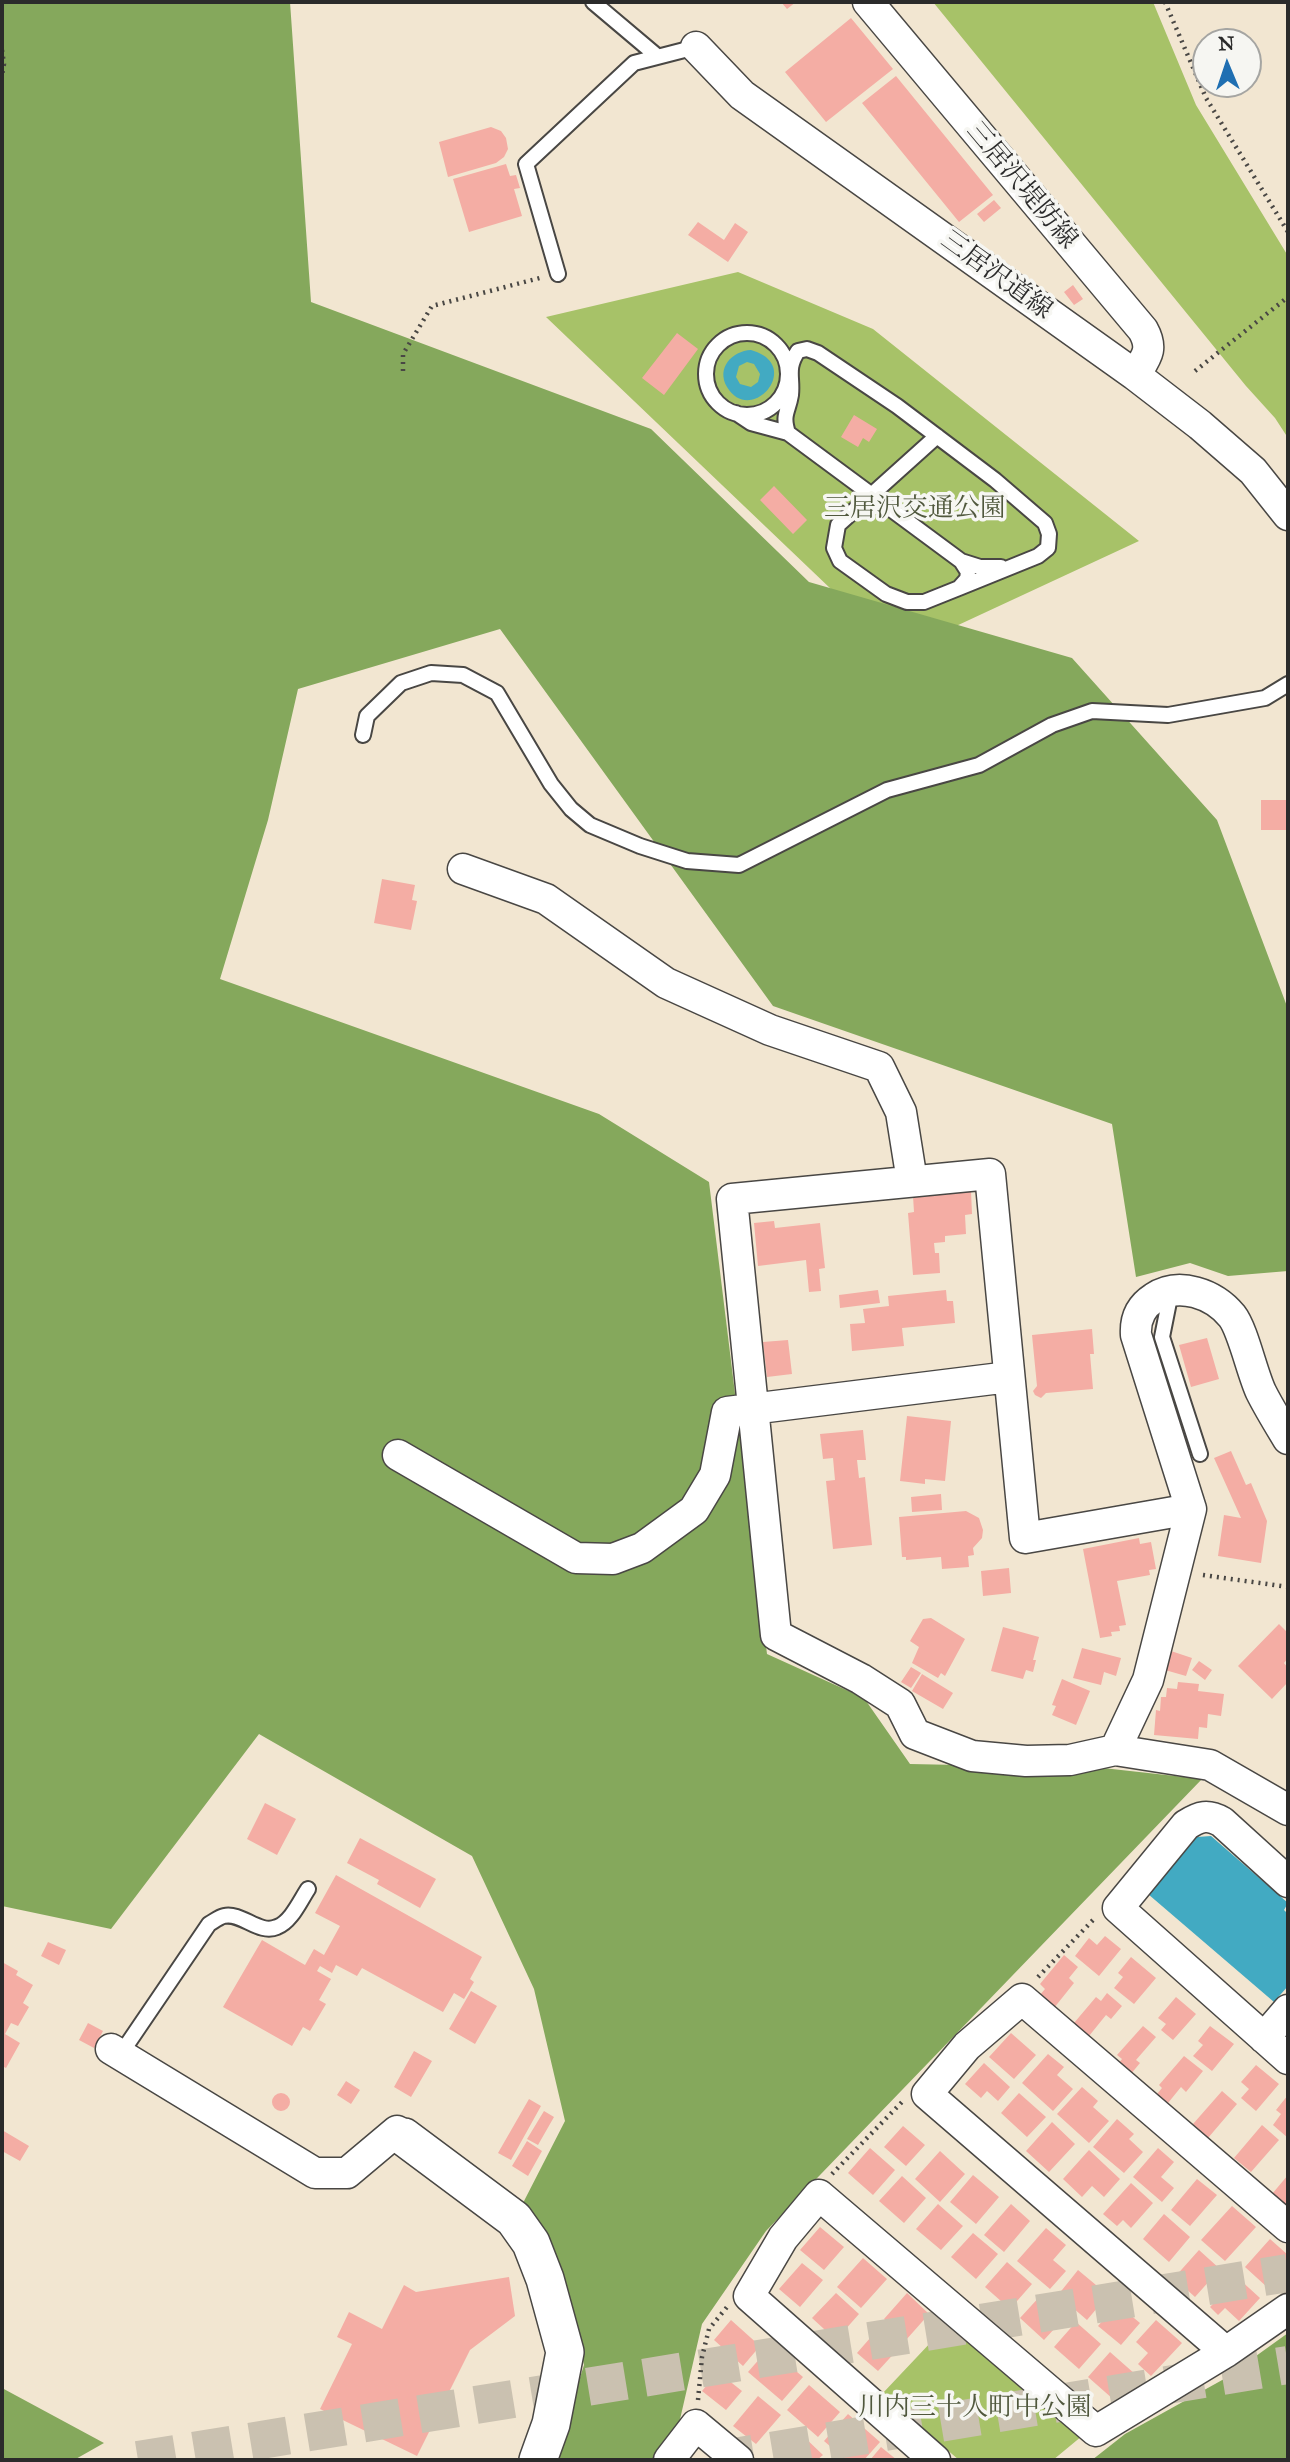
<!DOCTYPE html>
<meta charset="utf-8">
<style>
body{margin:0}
#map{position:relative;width:1290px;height:2462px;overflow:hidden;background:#f2e6d1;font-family:"IM FELL Great Primer",serif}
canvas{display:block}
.frame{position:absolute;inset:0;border:4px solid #2b2b2b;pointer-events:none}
.north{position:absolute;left:1192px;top:28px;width:70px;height:70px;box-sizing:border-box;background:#f6f6f2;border:2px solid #a5a5a2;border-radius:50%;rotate:358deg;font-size:19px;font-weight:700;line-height:28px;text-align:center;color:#2b2b2b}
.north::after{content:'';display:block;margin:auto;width:24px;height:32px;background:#1f6fb2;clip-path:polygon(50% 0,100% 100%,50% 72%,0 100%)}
</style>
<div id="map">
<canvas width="1290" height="2462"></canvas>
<div class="frame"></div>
<div class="north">N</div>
</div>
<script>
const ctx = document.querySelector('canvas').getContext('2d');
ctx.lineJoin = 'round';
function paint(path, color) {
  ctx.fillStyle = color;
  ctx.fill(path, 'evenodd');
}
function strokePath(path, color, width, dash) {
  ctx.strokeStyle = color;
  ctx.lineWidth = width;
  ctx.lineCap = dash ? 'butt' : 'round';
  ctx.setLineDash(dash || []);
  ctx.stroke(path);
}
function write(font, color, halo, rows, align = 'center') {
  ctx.font = font + ' "IM FELL Great Primer","Noto Serif JP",serif';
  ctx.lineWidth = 7;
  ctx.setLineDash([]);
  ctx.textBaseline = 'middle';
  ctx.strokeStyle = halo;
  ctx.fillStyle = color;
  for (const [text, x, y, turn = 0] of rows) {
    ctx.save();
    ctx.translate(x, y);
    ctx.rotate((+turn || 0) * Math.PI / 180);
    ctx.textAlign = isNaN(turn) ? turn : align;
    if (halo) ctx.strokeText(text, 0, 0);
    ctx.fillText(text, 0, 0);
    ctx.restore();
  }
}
const green = new Path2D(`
 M933 2H1153L1196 105 1288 256V438L1275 418 1246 386Z
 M738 272 873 329 1139 541 898 653 546 317Z
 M950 2322 1082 2436 1053 2460H959L882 2394Z`);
const forest = new Path2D(`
 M2 2H290L311 302 651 429 809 582 1072 658 1217 820 1288 1009V1271L1228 1276 1190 1263 1136 1277 1112 1124 773 1006 500 629 298 689 268 820 220 979 599 1114 709 1182 767 1654 864 1698 910 1764 1103 1768 1202 1779 766 2231 702 2324 678 2428 653 2460H554L584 2365 572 2309 523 2203 565 2121 534 1989 472 1856 259 1734 111 1929 2 1906Z
 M1288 2333V2460H1092L1125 2434 1224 2379Z
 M2 2388 104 2443 74 2460H2Z`);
const water = new Path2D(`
 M751 350C805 365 751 427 727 387 716 368 732 351 751 350ZM747 362 754 364 760 374 758 382 751 387 740 384 736 377 739 366Z
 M1211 1836 1288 1903 1284 1910 1288 1914V1986L1274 2002 1148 1894 1197 1837Z`);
const building = new Path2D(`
 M781 2H796L787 9Z
 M851 18 893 69 826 122 785 72Z
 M896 76 993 195 959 222 862 103Z
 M491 127 501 131 506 138 508 149 504 157 496 163 448 177 439 142Z
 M506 164 510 176 516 175 520 188 514 189 522 216 469 232 453 179Z
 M994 200 1001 208 984 222 977 214Z
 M698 222 724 240 735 223 748 232 728 262 688 235Z
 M1073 285 1083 299 1074 305 1064 292Z
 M677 333 698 349 664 395 642 378Z
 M854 415 877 429 869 442 863 438 858 447 841 437Z
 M774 486 807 520 793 534 760 500Z
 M1261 800H1288V830H1261Z
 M382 879 415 885 412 900 417 901 411 930 374 923Z
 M971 1191 972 1214 965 1215 966 1234 945 1236V1242L934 1243 935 1253H939L940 1273 913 1275 908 1213 914 1212 913 1196Z
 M774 1221 775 1228 820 1223 825 1268 819 1269 821 1291 809 1292 806 1260 758 1266 754 1223Z
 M878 1290 880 1303 840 1308 839 1295Z
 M946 1290 947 1301H953L955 1323 902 1328 904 1346 852 1351 850 1324 865 1323 863 1309 889 1306 888 1296Z
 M1092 1329 1094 1354H1090L1093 1389 1046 1393 1041 1398 1035 1395 1033 1391 1037 1386 1032 1335Z
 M1207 1338 1219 1379 1191 1387 1179 1345Z
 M788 1340 792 1374 767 1377 763 1342Z
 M907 1416 951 1421 945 1481 925 1479V1484L900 1481Z
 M863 1430 866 1460H857L859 1478 865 1477 872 1545 833 1549 826 1481 835 1480 833 1458 823 1459 820 1434Z
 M1231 1451 1246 1485 1251 1483 1267 1521 1261 1563 1218 1556 1224 1515 1241 1518 1214 1458Z
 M941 1494 942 1510 912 1512 911 1497Z
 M966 1511 979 1518 983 1530 982 1538 973 1548 974 1555 968 1556 969 1567 942 1569 941 1557 906 1560V1557H902L899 1517Z
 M1139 1538 1140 1544 1151 1542 1156 1569 1149 1570 1150 1575 1117 1581 1126 1625 1119 1626 1120 1631 1111 1632 1112 1636 1100 1638 1083 1549Z
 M1009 1568 1011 1593 983 1596 981 1571Z
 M931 1618 965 1639 945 1676 941 1673 938 1678 912 1663 919 1647 910 1641 923 1619Z
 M1279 1624 1288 1633V1658L1284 1663 1288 1668V1682L1272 1699 1238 1666Z
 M1003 1627 1039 1637 1033 1660H1036L1033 1672 1026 1670 1023 1679 991 1671Z
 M1082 1648 1121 1658 1116 1676 1104 1672 1101 1685 1073 1678Z
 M1171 1651 1192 1658 1186 1676 1165 1670Z
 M1199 1661 1212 1670 1205 1680 1192 1670Z
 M911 1667 921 1673 911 1688 901 1682Z
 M922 1674 953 1693 943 1709 912 1691Z
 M1062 1679 1090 1691 1076 1725 1052 1715 1056 1706 1052 1705Z
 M1178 1682 1199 1684 1198 1691 1224 1694 1221 1716 1208 1714 1207 1728 1199 1727 1198 1739 1154 1735 1156 1710 1160 1711 1161 1697H1166L1167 1688 1177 1689Z
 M265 1803 296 1819 277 1855 247 1839Z
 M360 1838 436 1879 420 1908 377 1884 379 1880 347 1863Z
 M336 1875 482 1957 470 1979 474 1982 464 1999 454 1993 443 2012 362 1968 357 1976 336 1965 332 1973 320 1966 317 1971 331 1979 319 2000 326 2004 310 2031 303 2027 292 2046 223 2007 262 1940 305 1965 314 1949 324 1955 340 1926 315 1913Z
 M1105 1936 1121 1949 1099 1976 1075 1956 1089 1938 1097 1945Z
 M48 1942 66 1950 59 1965 41 1956Z
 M1064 1955 1078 1967 1069 1978 1074 1983 1054 2008 1039 1996 1045 1989 1040 1984Z
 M1131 1957 1156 1978 1134 2004 1114 1988 1123 1977 1118 1973Z
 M2 1962 18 1971 16 1975 33 1985 23 2003 29 2007 18 2026 11 2023 5 2034 20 2043 6 2068 2 2066Z
 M471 1991 497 2006 475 2044 449 2029Z
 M1107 1993 1122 2006 1111 2019 1106 2015 1089 2036 1074 2023 1096 1997 1101 2001Z
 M1176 1997 1196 2014 1173 2040 1161 2030 1166 2024 1158 2018Z
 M88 2023 103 2031 94 2048 79 2040Z
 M1143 2026 1156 2037 1136 2060 1140 2063 1130 2075 1118 2064 1122 2059 1117 2055Z
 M1210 2026 1234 2044 1212 2071 1193 2056 1203 2045 1198 2041Z
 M1011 2033 1036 2055 1014 2079 989 2057Z
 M414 2051 432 2061 411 2097 394 2087Z
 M1048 2054 1064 2067 1057 2075 1073 2089 1053 2111 1022 2083Z
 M1184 2056 1203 2071 1186 2092 1181 2087 1168 2103 1157 2094 1162 2088 1159 2085Z
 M984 2063 1010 2087 998 2101 987 2091 981 2098 965 2084Z
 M1256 2065 1279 2084 1256 2111 1241 2098 1249 2089 1241 2082Z
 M346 2081 360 2090 351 2104 337 2095Z
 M1082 2087 1098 2101 1093 2107 1109 2121 1089 2143 1057 2114Z
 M1222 2091 1237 2104 1208 2138 1193 2124Z
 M272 2102a9 9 0 1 1 18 0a9 9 0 1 1-18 0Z
 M1019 2093 1046 2117 1027 2137 1001 2113Z
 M1288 2095V2138L1273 2125 1281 2114 1276 2110Z
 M529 2099 541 2106 511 2160 498 2153Z
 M544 2111 554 2117 538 2145 527 2139Z
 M1117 2119 1134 2134 1129 2139 1143 2152 1124 2173 1093 2147Z
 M1052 2122 1075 2144 1049 2172 1026 2151Z
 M1262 2125 1279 2140 1251 2172 1234 2158Z
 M903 2126 925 2145 906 2166 884 2147Z
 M2 2130 29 2146 20 2161 2 2151Z
 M527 2141 542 2151 528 2176 512 2166Z
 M870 2148 895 2170 873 2195 848 2173Z
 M1158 2148 1174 2162 1161 2177 1174 2188 1162 2202 1133 2177Z
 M1089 2150 1120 2179 1104 2197 1092 2186 1082 2197 1063 2179Z
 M940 2151 965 2174 940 2202 915 2179Z
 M973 2175 999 2197 976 2224 950 2202Z
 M1288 2175V2204L1287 2206 1272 2194Z
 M902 2176 926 2198 904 2223 879 2201Z
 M1197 2179 1217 2195 1190 2226 1171 2210Z
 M1131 2183 1153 2203 1131 2228 1123 2220 1117 2226 1103 2214Z
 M938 2204 963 2226 941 2250 916 2229Z
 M1011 2204 1030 2221 1004 2252 984 2235Z
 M1232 2206 1256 2227 1225 2261 1201 2240Z
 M1164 2214 1190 2237 1169 2262 1143 2239Z
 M820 2227 844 2247 824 2270 800 2250Z
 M1046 2228 1066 2245 1053 2260 1066 2271 1050 2289 1017 2261Z
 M973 2233 998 2254 976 2279 951 2257Z
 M1270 2239 1288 2255V2263L1267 2287 1245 2267Z
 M1199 2250 1220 2269 1195 2297 1174 2278Z
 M863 2258 887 2279 861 2308 837 2287Z
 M1007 2262 1032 2284 1010 2309 985 2287Z
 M802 2263 823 2280 800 2307 779 2289Z
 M1078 2270 1108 2295 1087 2320 1058 2295Z
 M509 2277 515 2316 470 2350 417 2456 320 2409 352 2344 337 2337 349 2312 382 2329 404 2285 416 2292Z
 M1238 2278 1260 2298 1239 2321 1225 2308 1218 2315 1210 2307Z
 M836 2293 859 2314 836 2340 812 2318Z
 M907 2293 929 2314 906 2340 884 2319Z
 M1042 2294 1066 2316 1044 2340 1020 2318Z
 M1117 2304 1140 2323 1121 2345 1098 2326Z
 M731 2320 760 2346 743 2366 714 2340Z
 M1156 2320 1182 2343 1151 2376 1138 2364 1148 2353 1136 2342Z
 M1076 2322 1101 2344 1079 2369 1054 2347Z
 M878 2329 899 2348 878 2371 857 2353Z
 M769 2348 803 2377 782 2401 748 2372Z
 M1110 2352 1135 2374 1113 2399 1088 2377Z
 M718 2372 742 2391 726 2410 702 2391Z
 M809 2385 840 2412 818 2437 787 2410Z
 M758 2396 781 2415 756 2444 733 2426Z
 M848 2414 880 2442 864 2460H846L824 2441Z
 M801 2434 823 2455 817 2460H775Z
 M881 2447 897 2460H870Z`);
const motorwayTunnel = new Path2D(`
 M138 2460 1288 2273
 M716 2460 1288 2365`);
const path = new Path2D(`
 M1165 2 1206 98 1288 232
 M2 50 4 64 2 76
 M403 371V354L432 306 540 278
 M1195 371 1288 297
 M1203 1575 1288 1587
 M1038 1977 1095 1918
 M832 2174 902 2102
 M698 2400 702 2357 709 2329 727 2307`);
const service = new Path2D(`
 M593 2 657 56
 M558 274 526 164 634 63 696 47
 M706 374a41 41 0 1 1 82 0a41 41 0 1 1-82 0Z
 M736 413 751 423 788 433 961 561 980 567H1001
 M788 433C782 414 788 413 791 395 793 377 786 369 798 351L807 349 818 353 897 406 995 480 1045 523 1049 534 1048 548 1038 556 959 588
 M937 436 838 525 834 548 840 561 886 594 907 602H924L959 588 967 579 968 572 961 561
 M363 735 367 716 401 683 431 673 463 675 497 693 551 784 571 809 590 825 640 846 687 861 739 865 887 790 979 765 1052 725 1092 711 1168 715 1265 698 1288 684
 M1171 1292 1162 1337 1200 1454
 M120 2055 209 1924C213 1922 219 1917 224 1916 242 1912 259 1935 277 1927 291 1922 300 1901 308 1889`);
const minor = new Path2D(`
 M868 2 1143 330C1154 350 1146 357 1135 375
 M696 47 742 95 1135 375 1200 425 1253 471 1288 515
 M463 869 546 899 666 983 770 1030 879 1067 901 1112 912 1181
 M398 1455 576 1558 613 1559 642 1548 694 1510 715 1475 727 1412 1009 1377
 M1191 1509 1025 1538 990 1174 732 1199 776 1635 861 1679 900 1704 915 1734 972 1756 1026 1761 1070 1760 1115 1750 1210 1765 1288 1810
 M1115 1750 1148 1680 1191 1509 1136 1335C1135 1320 1140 1307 1154 1298 1179 1281 1214 1294 1232 1316 1243 1330 1252 1373 1261 1392 1269 1408 1279 1424 1288 1439
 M1288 1882 1222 1822C1208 1814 1200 1816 1186 1825L1118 1908 1288 2059
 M1264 2038 1288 2010
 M111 2049 315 2173H347L397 2131 404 2137
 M1226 2352 927 2094 967 2046 1022 1999 1288 2227
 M669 2460 696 2425 738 2460
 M935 2460 749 2296 783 2238 819 2195 1096 2431 1226 2352 1288 2309`);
const tertiary = new Path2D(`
 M404 2137 514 2219 531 2243 545 2279 565 2352 551 2424 538 2460`);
const streetNames = [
 ["三居沢堤防線",1021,186,50],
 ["三居沢道線",996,276,36]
];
const parkNames = [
 ["三居沢交通公園",915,510],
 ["川内三十人町中公園",975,2409]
];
paint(green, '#a7c268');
paint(forest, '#85a85c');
paint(water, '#42aac2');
paint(building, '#f4ada4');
strokePath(motorwayTunnel, '#cac1b0', 38, [38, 19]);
strokePath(service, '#494744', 18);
strokePath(minor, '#494744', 33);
strokePath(tertiary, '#494744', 40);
strokePath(path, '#494744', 4.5, [2, 5]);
strokePath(service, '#fff', 14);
strokePath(minor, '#fff', 30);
strokePath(tertiary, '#fff', 37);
write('26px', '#2b2b2b', '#f6f6f2', streetNames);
write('26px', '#50583d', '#f6f6f2', parkNames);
</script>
